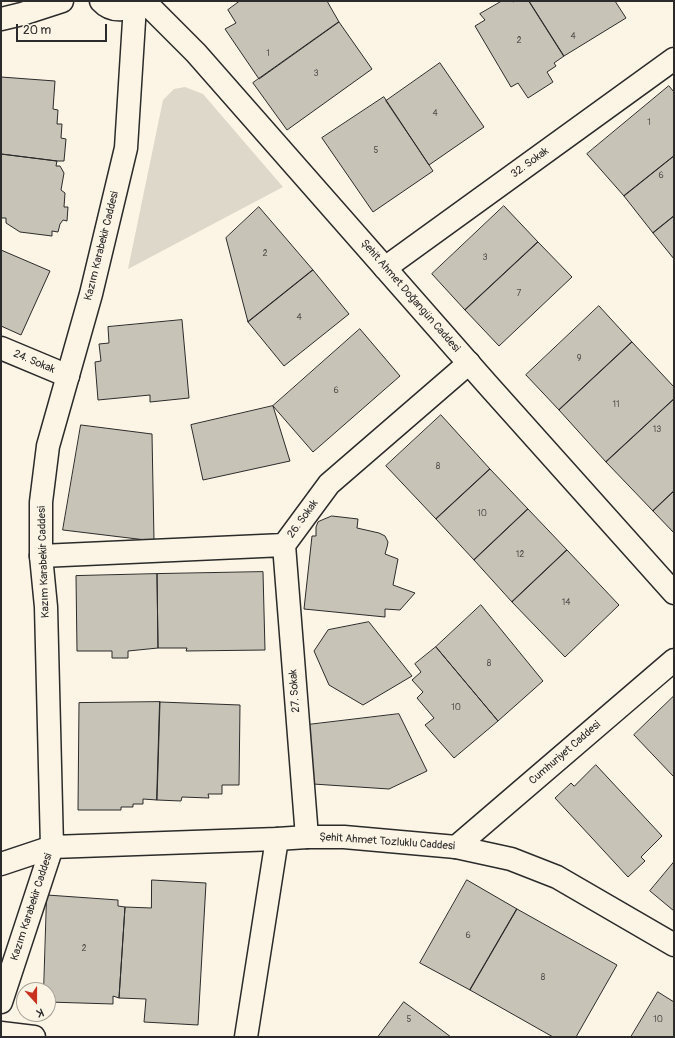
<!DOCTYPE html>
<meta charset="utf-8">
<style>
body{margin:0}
#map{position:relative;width:675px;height:1038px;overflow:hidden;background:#fcf5e5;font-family:Pangolin,sans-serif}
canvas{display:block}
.frame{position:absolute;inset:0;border:2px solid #2b2b2b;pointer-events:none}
.north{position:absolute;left:16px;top:982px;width:40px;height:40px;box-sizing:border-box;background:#fcf5e5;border:1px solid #a8a49b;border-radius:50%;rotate:159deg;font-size:11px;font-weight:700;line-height:16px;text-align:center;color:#2b2b2b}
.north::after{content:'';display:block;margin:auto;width:14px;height:18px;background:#c8321e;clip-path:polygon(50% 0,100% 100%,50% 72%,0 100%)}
.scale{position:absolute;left:16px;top:24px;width:91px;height:18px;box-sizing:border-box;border:2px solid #2b2b2b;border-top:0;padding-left:5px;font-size:12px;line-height:14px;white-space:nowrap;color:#2b2b2b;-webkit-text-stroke:3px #fcf5e5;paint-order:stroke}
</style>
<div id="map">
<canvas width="675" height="1038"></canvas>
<div class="frame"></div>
<div class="north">K</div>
<div class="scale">20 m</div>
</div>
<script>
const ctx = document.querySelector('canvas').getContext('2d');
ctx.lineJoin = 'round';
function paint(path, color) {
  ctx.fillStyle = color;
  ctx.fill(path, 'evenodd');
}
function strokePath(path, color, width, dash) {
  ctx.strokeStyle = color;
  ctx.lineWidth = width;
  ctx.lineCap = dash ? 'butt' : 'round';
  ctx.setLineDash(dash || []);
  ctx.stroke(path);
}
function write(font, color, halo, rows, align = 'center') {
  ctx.font = font + ' Pangolin,sans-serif';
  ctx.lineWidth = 4;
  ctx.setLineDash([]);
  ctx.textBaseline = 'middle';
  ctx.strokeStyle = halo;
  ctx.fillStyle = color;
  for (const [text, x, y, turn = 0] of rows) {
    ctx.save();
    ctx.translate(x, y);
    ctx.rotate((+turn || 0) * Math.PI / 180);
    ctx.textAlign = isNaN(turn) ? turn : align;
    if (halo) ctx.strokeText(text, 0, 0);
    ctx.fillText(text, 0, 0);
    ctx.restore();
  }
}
const green = new Path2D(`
 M185 87 203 94 283 187 128 269 163 100 174 89Z`);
const building = new Path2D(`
 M240 1H327L339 22 259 79 225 29 236 23 228 10Z
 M502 1H512L513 2 515 1H529L564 56 554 63 556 66 547 72 553 82 528 98 518 83 511 87 475 26 485 20 480 14Z
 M529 1H615L626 18 564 56Z
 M339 22 372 69 287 130 253 83Z
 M440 63 484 127 429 165 386 101Z
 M1 77 55 81 53 109 58 110 57 124H62L61 138 66 139 64 161H57L1 154Z
 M669 86 674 92V156L624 196 587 154Z
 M384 97 433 171 373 212 322 138Z
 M1 154 57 161 56 166H60L64 173 61 190 65 193 64 207H68L67 221 63 220 60 224 58 232 52 231V236L20 232 6 223V218H1Z
 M674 156V216L653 233 624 196Z
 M504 206 538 242 465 310 432 274Z
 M259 207 313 270 248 322 226 238Z
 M674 216V259L653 233Z
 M538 242 572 277 499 346 465 310Z
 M1 250 50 271 21 335 1 326Z
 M313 270 349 314 284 366 248 322Z
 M599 306 632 342 559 410 526 375Z
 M182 320 189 398 150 402V395L98 400 95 362 101 361 99 344 109 343 108 327Z
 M360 329 400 376 313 452 273 406Z
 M632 342 674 387V399L606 462 559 410Z
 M674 399V491L653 511 606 462Z
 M273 406 290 461 203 480 191 425Z
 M441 415 490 469 436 519 386 466Z
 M81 425 152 434 154 541 63 530Z
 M490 469 528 509 474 560 436 519Z
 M674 491V533L653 511Z
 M528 509 567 550 512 602 474 560Z
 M332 516 358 519 357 528 379 533 385 536 388 542 387 547 385 554 398 559 393 585 415 593 400 610 385 609V617L304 609 312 536H316V527L318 522Z
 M567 550 619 605 565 657 512 602Z
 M263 572 265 650 186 651 187 648H158L157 574Z
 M157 574 158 648 128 651V658H112V651H77L76 576Z
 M481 605 543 681 498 721 436 647Z
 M369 622 412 676 363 705 329 685 314 651 328 630Z
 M436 647 498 721 454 758 425 725 434 718 417 698 423 692 412 680 421 672 415 664Z
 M674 696V777L634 735Z
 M160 702 157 800 143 799V804H133V807H121V810H78L79 703Z
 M160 702 240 705 239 785H222V794H208L209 798 182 797 181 801 157 800Z
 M399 714 427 771 389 789 313 784 307 725Z
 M596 765 662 836 641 857 645 861 628 877 555 798 571 783 574 786Z
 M674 862V911L650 891Z
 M152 880 206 883 198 1025 144 1022 146 999 119 998 125 907 151 908Z
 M467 880 517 909 470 990 420 963Z
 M47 895 118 900V906L125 907 119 998 113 996V1004L48 1002V990H44Z
 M517 909 617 965 576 1037H553L470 990Z
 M658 992 674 1002V1037H631Z
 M404 1002 451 1037H378Z`);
const street = new Path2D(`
 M385 268 674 59
 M1 348 68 376
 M284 545 307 837
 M41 556 284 545 329 484 469 363
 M456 847 674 660
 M1 864 52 847
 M1 1033 34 1037
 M246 1037 277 839`);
const secondary = new Path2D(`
 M101 1C112 13 129 11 139 1
 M144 1 196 53 487 384 674 593
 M1 19 22 14 62 1
 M52 847 277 839 307 837H344L456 847 511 859 557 877 674 945
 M1 1002 52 847 46 607 41 556V502L48 446 91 294 126 148 135 5`);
const numberNames = [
 ["4",573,37],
 ["2",519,41],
 ["1",268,54],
 ["3",316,74],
 ["4",435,114],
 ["1",649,123],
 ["5",376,151],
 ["6",661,176],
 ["2",265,254],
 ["3",485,258],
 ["7",519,294],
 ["4",299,318],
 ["9",579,359],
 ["6",336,391],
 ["11",616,405],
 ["13",657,430],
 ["8",438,467],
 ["10",482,514],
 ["12",520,555],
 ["14",566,603],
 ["8",489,664],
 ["10",456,708],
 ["6",468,936],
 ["2",84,949],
 ["8",543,978],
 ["5",409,1020],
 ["10",658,1020]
];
const streetNames = [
 ["32. Sokak",530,163,-36],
 ["Kazım Karabekir Caddesi",102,246,-76],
 ["Şehit Ahmet Doğangün Caddesi",410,296,49],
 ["24. Sokak",34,362,23],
 ["26. Sokak",303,519,-54],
 ["Kazım Karabekir Caddesi",44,562,-92],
 ["27. Sokak",295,691,-94],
 ["Cumhuriyet Caddesi",565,753,-41],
 ["Şehit Ahmet Tozluklu Caddesi",387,842,4],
 ["Kazım Karabekir Caddesi",32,907,-72]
];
paint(green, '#ded8ca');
paint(building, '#c8c3b7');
strokePath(building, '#2b2b2b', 1);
strokePath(street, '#2b2b2b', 25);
strokePath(secondary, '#2b2b2b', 25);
strokePath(street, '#fcf5e5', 22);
strokePath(secondary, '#fcf5e5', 22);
write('9px', '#52514e', null, numberNames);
write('11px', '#2b2b2b', '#fcf5e5', streetNames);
</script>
